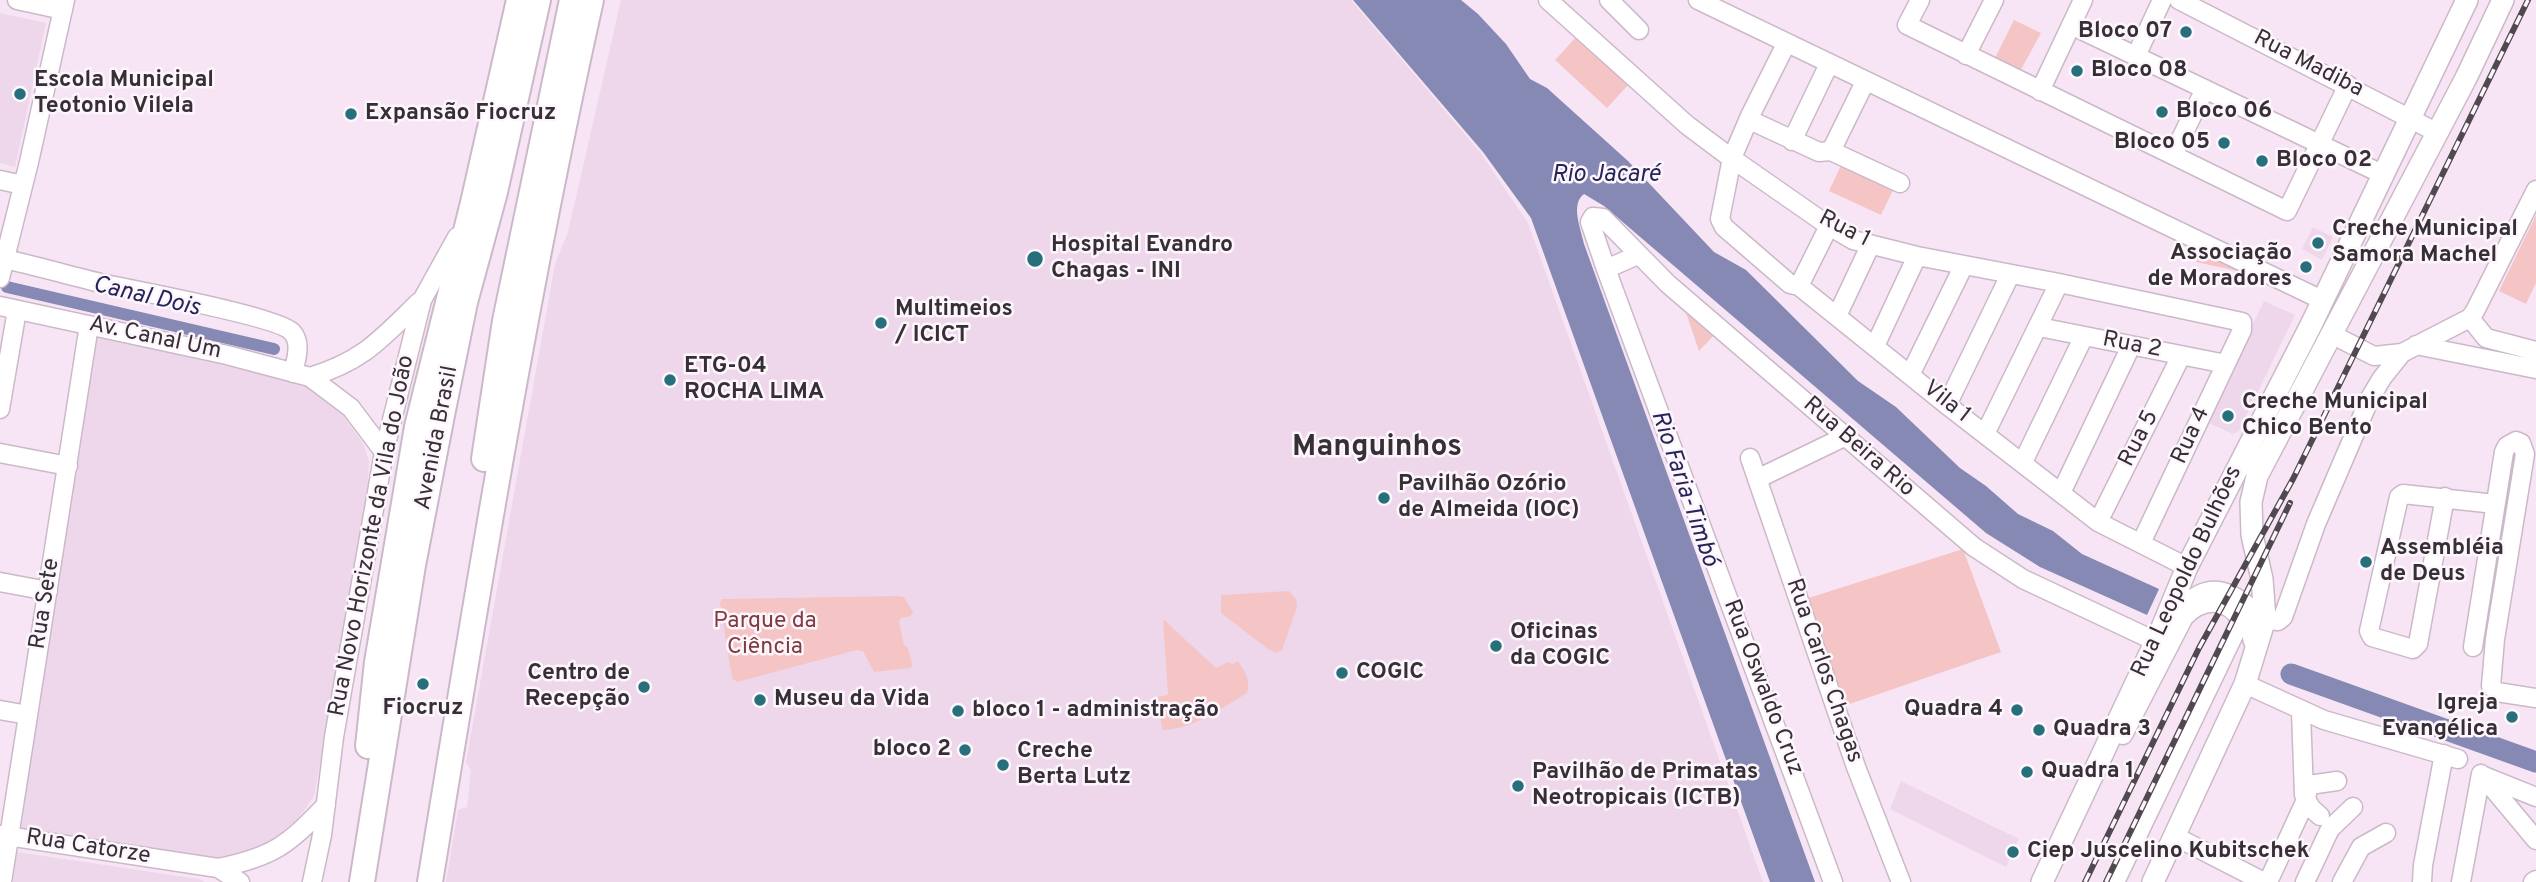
<!DOCTYPE html>
<meta charset="utf-8">
<style>
body{margin:0}
canvas{display:block;background:#f7e5f5}
</style>
<canvas width="2536" height="882"></canvas>
<script>
const ctx = document.querySelector('canvas').getContext('2d');
ctx.lineJoin = 'round';
function paint(path, color) {
  ctx.fillStyle = color;
  ctx.fill(path, 'evenodd');
}
function strokePath(path, color, width, dash) {
  ctx.strokeStyle = color;
  ctx.lineWidth = width;
  ctx.lineCap = dash ? 'butt' : 'round';
  ctx.setLineDash(dash || []);
  ctx.stroke(path);
}
function write(font, color, halo, rows, align = 'center') {
  ctx.font = font + ' Overpass,sans-serif';
  ctx.lineWidth = 5;
  ctx.setLineDash([]);
  ctx.textBaseline = 'middle';
  ctx.strokeStyle = halo;
  ctx.fillStyle = color;
  for (const [text, x, y, turn = 0] of rows) {
    ctx.save();
    ctx.translate(x, y);
    ctx.rotate((+turn || 0) * Math.PI / 180);
    ctx.textAlign = isNaN(turn) ? turn : align;
    if (halo) ctx.strokeText(text, 0, 0);
    ctx.fillText(text, 0, 0);
    ctx.restore();
  }
}
const built = new Path2D(`
 M621 0H1351L1480 152 1528 223 1763 882H446L458 810 467 807 471 771 466 762 555 264 568 232Z
 M0 13 46 23 15 167 0 163Z
 M2313 227 2333 237 2322 260 2302 249Z
 M2264 301 2295 315 2239 431 2233 434 2211 424 2208 421 2210 412Z
 M94 335 307 385 333 401 364 445 369 462 367 505 314 796 290 831 261 848 213 859 21 829Z
 M1901 781 2019 839 2006 867 1890 809Z
 M17 852 199 879 206 882H13Z`);
const green = new Path2D(`
 M2014 20 2041 33 2017 77 1992 64Z
 M1578 35 1630 83 1607 108 1555 60Z
 M1843 161 1895 186 1881 215 1829 191Z
 M2536 215V283L2526 304 2499 291Z
 M2201 250 2246 270 2242 272 2196 262Z
 M1683 304 1716 333 1699 351Z
 M1963 549 2001 652 1838 708 1799 601Z
 M1289 591 1296 599 1297 607 1282 650 1276 653 1268 649 1221 613V595Z
 M898 596 904 597 913 612 911 616 901 618 899 622 904 645 908 648 912 664 911 668 874 672 863 651 857 650 737 682 732 678 720 603 722 599Z
 M1163 619 1216 668 1228 662 1233 664 1238 661C1245 672 1251 680 1247 693 1222 708 1192 730 1162 730 1162 718 1156 710 1156 697L1168 695Z`);
const water = new Path2D(`
 M1353 0H1461L1478 14 1506 44 1530 79 1547 88 1628 161 1714 252 1746 270 1858 381 1896 407 1960 468 1986 486 2018 514 2053 531 2082 554 2159 589 2147 615 2040 567 1986 533 1604 206 1584 194C1570 204 1581 229 1584 244L1815 882H1770L1531 218 1483 152Z`);
const canal = new Path2D(`
 M7 287 274 349`);
const river = new Path2D(`
 M2291 674 2536 762`);
const minor = new Path2D(`
 M17 0 63 10
 M1548 0 1687 125 1727 155 1829 226 1853 240 1917 256 2059 283 2242 322V330L2141 543
 M1609 0 1639 30
 M1698 0 2322 300
 M1920 0 1907 25 2287 211 2348 85
 M2179 0 2436 132
 M2071 25 2382 174
 M1786 44 1750 116 1732 158 1720 219 1724 227 1790 284 1799 286 1947 405 2098 522 2187 567
 M1966 55 1994 0
 M2136 56 2162 0
 M1865 82 1831 151 1900 183
 M2040 91 2083 0
 M1750 116 1754 122 1819 152 1831 151
 M1792 141 1829 64
 M2173 155 2205 89
 M0 180 23 185
 M0 258C35 265 70 276 105 284 133 290 279 317 292 332 302 343 296 360 293 373
 M1606 269 1638 255
 M0 278 29 162 65 0
 M1799 286 1829 226
 M0 306 227 355 310 377 351 408 384 452
 M1837 316 1870 246
 M2470 318 2486 338 2536 351
 M2039 327 2226 364
 M2333 335 2374 356 2402 353
 M2416 345 2536 369
 M1875 346 1917 256
 M1910 375 1964 265
 M310 377C363 361 380 340 419 302
 M1947 405 2010 275
 M0 409 17 310
 M1985 434 2059 283
 M0 453 68 466
 M1750 458 1856 767 1901 882
 M2023 462 2084 336
 M1757 479 1844 437
 M2061 493 2131 346
 M2445 497 2418 644 2413 649 2372 637 2369 631 2399 497 2403 494 2495 504
 M2098 522 2181 356
 M0 582 48 591
 M2265 619 2278 621 2283 617 2316 524 2370 398 2382 378 2402 353 2470 318 2475 311 2536 190
 M2473 647 2504 452 2507 446 2516 441 2521 443 2525 454 2495 639 2491 686 2497 692 2536 698
 M2245 684 2324 720 2458 759
 M0 710 28 715
 M2301 711 2304 795 2311 808 2320 816
 M2481 774 2536 840
 M2484 776 2536 797
 M0 835 218 868C273 857 288 845 326 805
 M2180 839 2264 882
 M218 868 240 882
 M2 882 89 325
 M312 882 322 835 334 737 384 452 422 300 457 237
 M1833 882 1606 269 1590 222 1593 217 1603 218 1668 284 1974 547 2023 579 2155 641
 M2115 882 2241 620C2226 597 2202 598 2184 617L2123 735
 M2268 882 2305 802 2309 785 2337 781
 M2305 882 2330 829 2353 807
 M2342 882 2361 847 2386 833
 M2422 882 2423 865 2444 754
 M2461 882 2481 774
 M2533 882 2536 880`);
const major = new Path2D(`
 M2170 621C2197 593 2215 579 2249 609L2254 640
 M2042 882 2161 630 2187 567 2311 325 2467 0
 M2153 882 2245 684 2265 619 2262 579 2252 535 2251 502 2257 476 2466 78 2503 0`);
const highway = new Path2D(`
 M484 459 505 321 572 0
 M368 746 377 662 417 427 473 203 519 0
 M362 882 413 565 442 415 465 302 495 192 538 0
 M430 882C478 588 526 291 591 0`);
const rail = new Path2D(`
 M2085 882 2199 648 2293 479 2528 0
 M2106 882 2290 503`);
const markers = [
 [2186,32,7,"#276f7a"],
 [2077,71,7,"#276f7a"],
 [20,94,7,"#276f7a"],
 [2162,112,7,"#276f7a"],
 [351,114,7,"#276f7a"],
 [2224,143,7,"#276f7a"],
 [2262,161,7,"#276f7a"],
 [2318,243,7,"#276f7a"],
 [1035,259,9,"#276f7a"],
 [2306,267,7,"#276f7a"],
 [881,323,7,"#276f7a"],
 [670,380,7,"#276f7a"],
 [2228,416,7,"#276f7a"],
 [1384,498,7,"#276f7a"],
 [2366,562,7,"#276f7a"],
 [1496,646,7,"#276f7a"],
 [1342,673,7,"#276f7a"],
 [423,684,7,"#276f7a"],
 [644,687,7,"#276f7a"],
 [760,700,7,"#276f7a"],
 [2017,710,7,"#276f7a"],
 [958,711,7,"#276f7a"],
 [2512,717,7,"#276f7a"],
 [2039,730,7,"#276f7a"],
 [965,750,7,"#276f7a"],
 [1003,765,7,"#276f7a"],
 [2027,772,7,"#276f7a"],
 [1518,786,7,"#276f7a"],
 [2013,852,7,"#276f7a"]
];
const poiNames = [
 ["Bloco 07",2172,32,"right"],
 ["Bloco 08",2091,71],
 ["Escola Municipal",34,81],
 ["Teotonio Vilela",34,107],
 ["Bloco 06",2176,112],
 ["Expansão Fiocruz",365,114],
 ["Bloco 05",2210,143,"right"],
 ["Bloco 02",2276,161],
 ["Creche Municipal",2332,230],
 ["Samora Machel",2332,256],
 ["Hospital Evandro",1051,246],
 ["Chagas - INI",1051,272],
 ["Associação",2292,254,"right"],
 ["de Moradores",2292,280,"right"],
 ["Multimeios",895,310],
 ["/ ICICT",895,336],
 ["ETG-04",684,367],
 ["ROCHA LIMA",684,393],
 ["Creche Municipal",2242,403],
 ["Chico Bento",2242,429],
 ["Pavilhão Ozório",1398,485],
 ["de Almeida (IOC)",1398,511],
 ["Assembléia",2380,549],
 ["de Deus",2380,575],
 ["Oficinas",1510,633],
 ["da COGIC",1510,659],
 ["COGIC",1356,673],
 ["Centro de",630,674,"right"],
 ["Recepção",630,700,"right"],
 ["Museu da Vida",774,700],
 ["Igreja",2498,704,"right"],
 ["Evangélica",2498,730,"right"],
 ["Fiocruz",423,709,"center"],
 ["Quadra 4",2003,710,"right"],
 ["bloco 1 - administração",972,711],
 ["Quadra 3",2053,730],
 ["bloco 2",951,750,"right"],
 ["Creche",1017,752],
 ["Berta Lutz",1017,778],
 ["Quadra 1",2041,772],
 ["Pavilhão de Primatas",1532,773],
 ["Neotropicais (ICTB)",1532,799],
 ["Ciep Juscelino Kubitschek",2027,852]
];
const streetNames = [
 ["Rua Madiba",2308,65,27],
 ["Rua 1",1844,230,27],
 ["Av. Canal Um",155,339,12],
 ["Rua 2",2132,346,11],
 ["Vila 1",1946,403,38],
 ["Rua 4",2192,436,-65],
 ["Avenida Brasil",438,438,-79],
 ["Rua 5",2140,439,-63],
 ["Rua Beira Rio",1858,448,41],
 ["Rua Novo Horizonte da Vila do João",373,536,-79],
 ["Rua Leopoldo Bulhões",2188,572,-65],
 ["Rua Sete",46,604,-81],
 ["Rua Carlos Chagas",1823,671,71],
 ["Rua Oswaldo Cruz",1762,688,69],
 ["Rua Catorze",88,848,9]
];
const parkNames = [
 ["Parque da",765,622],
 ["Ciência",765,648]
];
const waterNames = [
 ["Rio Jacaré",1606,176],
 ["Canal Dois",146,298,13],
 ["Rio Faria-Timbó",1683,489,71]
];
const districtNames = [
 ["Manguinhos",1377,449]
];
paint(built, '#eed7eb');
paint(green, '#f5c5c5');
paint(water, '#8689b4');
strokePath(canal, '#8689b4', 12);
strokePath(river, '#8689b4', 21);
strokePath(minor, '#cbb9c9', 21);
strokePath(major, '#cbb9c9', 24);
strokePath(highway, '#cbb9c9', 28);
strokePath(minor, '#fff', 18);
strokePath(major, '#fff', 21);
strokePath(highway, '#fff', 24);
strokePath(rail, '#514950', 6);
strokePath(rail, '#fdf6fc', 3.5, [10]);
for (const [x, y, r, color] of markers) {
  const dot = new Path2D();
  dot.arc(x, y, r, 0, 2 * Math.PI);
  ctx.fillStyle = color;
  ctx.fill(dot);
  strokePath(dot, '#fdf6fc', 2.5);
}
write('bold 23px', '#362f35', '#fdf6fc', poiNames, 'left');
write('23px', '#362f35', '#fdf6fc', streetNames);
write('23px', '#7f3b3e', '#fdf6fc', parkNames);
write('italic 24px', '#262359', '#fdf6fc', waterNames);
write('bold 30px', '#362f35', '#fdf6fc', districtNames);
</script>
